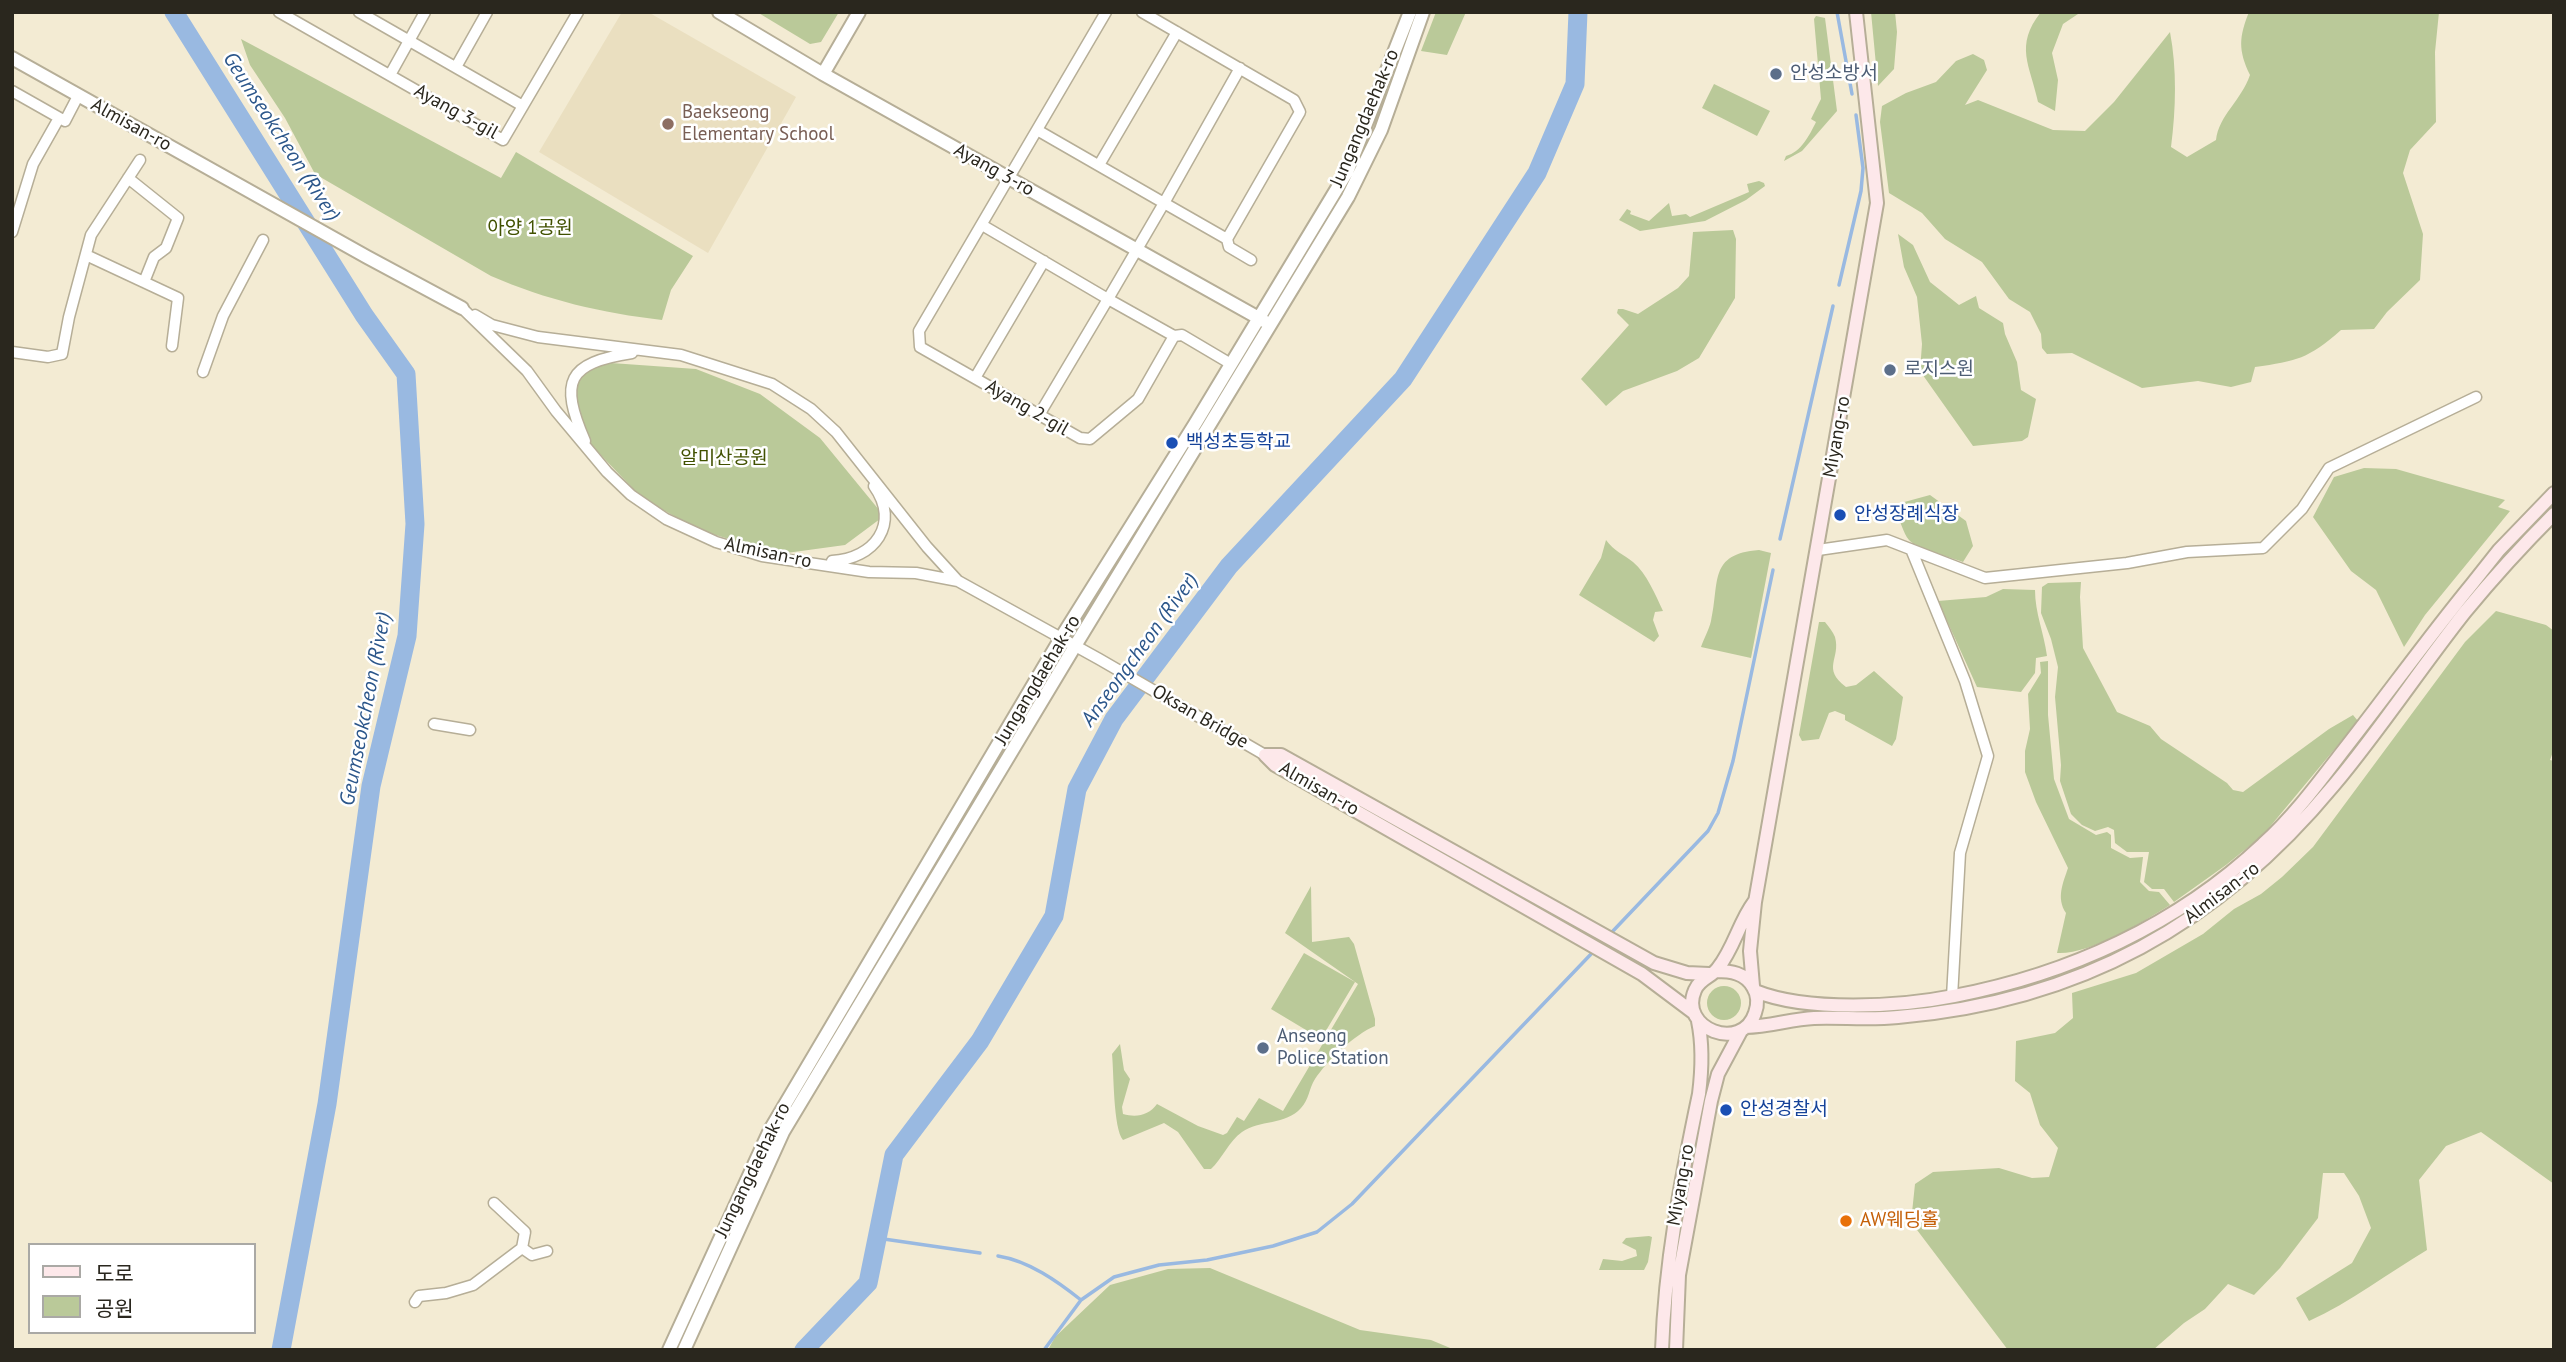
<!DOCTYPE html>
<meta charset="utf-8">
<style>
body{margin:0}
#map{position:relative;width:2566px;height:1362px;overflow:hidden;background:#f3ebd3;font-family:"PT Sans","Noto Sans KR",sans-serif}
canvas{display:block}
.frame{position:absolute;inset:0;border:14px solid #2a271e;pointer-events:none}
.legend{position:absolute;left:28px;top:1243px;width:228px;height:91px;box-sizing:border-box;background:#fff;border:2px solid #aaa9a5;margin:0;padding:9px 12px;list-style:none;font-size:21px;color:#2a271e}
.legend li{display:flex;align-items:center;gap:14px;height:35px}
.legend b{width:35px;border:2px solid #aaa9a5}
</style>
<div id="map">
<canvas width="2566" height="1362"></canvas>
<div class="frame"></div>
<ul class="legend">
<li><b style="height:9px;background:#fde8ea"></b>도로</li>
<li><b style="height:19px;background:#bac999"></b>공원</li>
</ul>
</div>
<script>
const ctx = document.querySelector('canvas').getContext('2d');
ctx.lineJoin = 'round';
function paint(path, color) {
  ctx.fillStyle = color;
  ctx.fill(path, 'evenodd');
}
function strokePath(path, color, width, dash) {
  ctx.strokeStyle = color;
  ctx.lineWidth = width;
  ctx.lineCap = dash ? 'butt' : 'round';
  ctx.setLineDash(dash || []);
  ctx.stroke(path);
}
function write(font, color, halo, rows, align = 'center') {
  ctx.font = font + ' "PT Sans","Noto Sans KR",sans-serif';
  ctx.lineWidth = 5;
  ctx.setLineDash([]);
  ctx.textBaseline = 'middle';
  ctx.strokeStyle = halo;
  ctx.fillStyle = color;
  for (const [text, x, y, turn = 0] of rows) {
    ctx.save();
    ctx.translate(x, y);
    ctx.rotate((+turn || 0) * Math.PI / 180);
    ctx.textAlign = isNaN(turn) ? turn : align;
    if (halo) ctx.strokeText(text, 0, 0);
    ctx.fillText(text, 0, 0);
    ctx.restore();
  }
}
const built = new Path2D(`
 M622 12H648L796 97 708 253 539 152Z`);
const green = new Path2D(`
 M757 12H839L821 42 810 44Z
 M1436 12H1466L1447 55 1421 51Z
 M1871 12H1895L1897 32 1894 69 1878 86Z
 M2041 12H2081L2063 24 2052 53 2058 80 2055 111 2038 102C2030 65 2014 46 2041 12Z
 M2249 12H2439L2435 52 2436 122 2410 150 2403 173 2423 234 2420 280 2387 312 2374 329 2341 330C2308 359 2297 361 2255 367L2251 382 2231 387 2198 381 2142 388 2072 353 2047 354 2042 348 2041 334 2030 312 2009 299 1982 262 1945 239 1922 213 1889 193 1880 122 1882 106 1906 93 1936 82 1956 61 1973 54 1984 60 1987 70 1965 105 1978 100 2053 130 2085 131 2114 102 2170 32C2177 69 2176 109 2171 147L2187 157 2216 140C2219 115 2241 101 2250 75 2238 50 2239 37 2249 12Z
 M1816 16 1825 18 1837 111 1802 151 1784 161 1786 156C1801 152 1809 136 1816 122L1811 119 1821 99 1814 19Z
 M241 39 501 178 516 152 693 256 671 290 662 320C602 313 546 300 491 276L315 174 285 118 250 65Z
 M1714 84 1770 111 1757 136 1702 108Z
 M1759 181 1764 183 1765 186 1746 200 1705 221 1640 231 1619 220 1627 209 1631 211 1630 214 1649 221 1669 203 1672 216 1686 214 1690 217 1749 192 1747 184Z
 M1733 230 1736 239 1735 298 1699 358 1677 371 1623 391 1606 406 1581 379 1629 325 1617 313 1618 309H1623L1638 314 1678 288 1689 276 1693 232Z
 M1898 234 1913 245 1930 282 1959 305 1976 296 1979 308 2003 323 2005 334 2017 362 2021 390 2036 399 2028 437 2022 441 1973 446 1920 371 1922 344 1917 297 1904 267Z
 M597 362 696 369 760 394 820 438 884 516 845 545 779 554 699 530 642 498 571 424 573 385Z
 M2364 468 2396 469 2505 500 2498 507 2510 511 2425 615 2404 647 2376 590 2351 571 2313 517 2334 477Z
 M1930 495 1966 521 1973 546 1963 562C1950 557 1917 549 1909 540 1903 533 1901 521 1896 514L1897 504Z
 M1606 540C1614 551 1623 554 1633 562 1647 574 1655 594 1663 611L1655 612 1653 620 1659 636 1654 642 1579 595 1601 558Z
 M1759 550 1771 553 1751 658 1701 647C1704 638 1709 630 1711 621 1720 582 1708 554 1759 550Z
 M2081 582 2080 597 2083 648 2117 712 2150 726 2161 739 2227 783 2233 790 2243 792 2329 729 2353 715 2358 721 2263 835 2226 865 2174 902 2164 889H2152L2144 882 2149 852H2127L2115 843 2114 830 2108 827 2095 831 2082 825 2071 814 2060 781 2061 765 2055 697 2058 667 2051 639 2041 613 2042 587 2048 583Z
 M2003 589 2035 590C2035 613 2044 633 2047 656L2036 658 2035 673 2021 692 1977 687 1938 601 1986 597Z
 M2496 611 2546 625 2554 631V749L2550 760 2554 761V1184L2481 1132 2446 1146 2419 1180 2427 1250C2388 1273 2351 1302 2309 1321L2296 1298 2352 1263 2371 1228 2359 1196 2344 1173H2323L2318 1218 2280 1268 2254 1295 2228 1284 2205 1309 2184 1323 2153 1350H2008L1911 1222 1915 1184 1933 1172 1999 1168 2032 1178 2049 1177 2058 1148 2040 1125 2030 1093 2015 1081 2016 1041 2055 1033 2073 1018 2072 993 2136 973 2203 934 2234 909 2261 894 2282 877 2313 847 2465 642Z
 M1819 622H1825C1829 627 1833 632 1835 637 1841 659 1821 668 1846 687L1856 685 1874 671 1903 697 1896 739 1892 746 1845 720V715L1835 711 1829 713 1819 739 1802 741 1799 735Z
 M2048 661V715L2054 779 2069 819 2096 835 2107 832 2111 835V848L2130 858 2143 857 2140 882 2149 891 2159 892 2170 905C2143 922 2089 955 2057 953L2066 913C2056 898 2063 883 2068 868L2036 802 2025 772V751L2030 729 2028 694 2041 673 2040 662Z
 M1311 886 1312 942C1325 940 1336 939 1349 937L1354 944 1375 1019V1026C1355 1034 1327 1061 1315 1079 1309 1088 1309 1100 1301 1108 1286 1125 1259 1120 1242 1132 1229 1141 1222 1159 1211 1169H1204L1178 1132 1164 1123 1123 1140C1113 1128 1114 1073 1112 1054L1120 1044 1124 1070 1130 1079 1122 1107 1123 1114C1137 1118 1149 1115 1157 1104L1198 1126 1223 1135 1227 1133 1237 1117 1244 1121 1259 1098 1283 1111 1358 984 1285 933Z
 M1304 953 1355 982 1321 1039 1271 1009Z
 M1707 1003a17 17 0 1 1 34 0a17 17 0 1 1-34 0Z
 M1649 1236 1652 1237 1648 1262 1644 1270H1599L1603 1259 1622 1261 1637 1256 1636 1250 1622 1243 1626 1238Z
 M1210 1268 1360 1330 1431 1340 1455 1350H1048L1055 1337 1110 1285 1168 1269Z`);
const stream = new Path2D(`
 M1837 12 1852 94
 M1839 285 1861 191 1863 168 1856 115
 M1780 539 1833 306
 M1612 932 1708 831 1718 813 1733 761 1773 570
 M1602 943 1603 942
 M877 1238 980 1253
 M998 1256C1029 1261 1057 1281 1081 1300
 M1044 1350 1081 1300 1114 1277 1159 1265 1207 1260 1273 1246 1317 1232 1352 1204 1593 952`);
const river = new Path2D(`
 M174 12 364 315 406 374 415 524 407 636 371 786 327 1104 281 1350
 M804 1350 868 1283 894 1155 980 1041 1054 916 1077 789 1114 719 1229 566 1403 379 1537 173 1575 84 1578 12`);
const minor = new Path2D(`
 M279 12 503 140 578 12
 M359 12 523 106
 M1106 12 919 331 920 347 1080 438 1090 439 1138 399 1174 336 1108 299 1164 203 1227 239 1300 112 1294 100 1142 12
 M456 67 487 12
 M390 75 425 12
 M12 91 65 121 78 96
 M1037 130 1164 203 1240 68
 M1099 165 1177 32
 M128 178 178 218 166 248 154 257 144 282
 M982 225 1108 299 1039 415
 M12 232 33 164 59 118
 M1227 239 1229 247 1251 260
 M86 255 178 298 172 346
 M462 308 527 371 556 411 607 472 631 495 666 519 716 542 762 556 869 572 916 573 958 581 1099 659 1265 755
 M475 315 492 325 538 337 681 355 772 384 811 409 836 432 927 547 958 581
 M1174 336 1182 335 1231 364
 M12 352 48 357 62 354 69 317 91 235 140 160
 M203 372 223 316 263 240
 M975 378 1044 261
 M585 441C559 381 567 363 632 353
 M1911 549 1965 681 1988 756 1960 853 1952 997
 M1818 550 1887 540 1985 578 2127 563 2187 552 2263 548 2302 509 2329 468 2476 397
 M832 561C874 559 901 524 874 486
 M434 724 470 730
 M494 1203 525 1232 522 1248
 M415 1302 419 1296 446 1293 473 1285 522 1248 532 1255 547 1251`);
const tertiary = new Path2D(`
 M719 12 823 74 1264 321
 M12 58 367 257 462 308
 M823 74 859 12
 M669 1350 770 1130 1061 638 1195 424 1347 172 1410 12
 M684 1350 783 1132 1075 646 1348 197 1381 130 1423 12`);
const secondary = new Path2D(`
 M1265 755 1275 765 1642 974 1694 1013
 M1265 755H1281L1654 963 1687 973 1709 974
 M1716 971C1731 971 1745 973 1753 987 1758 995 1758 1005 1755 1013 1742 1053 1678 1029 1695 990 1700 978 1712 977 1718 968 1734 948 1739 922 1754 902
 M1753 986 1750 951 1755 902 1877 203 1856 12
 M1755 991C1807 1012 1899 1007 1954 996 2069 974 2177 925 2263 844 2292 818 2316 786 2339 756 2384 699 2426 640 2472 584L2499 550 2554 493
 M1746 1027C1769 1027 1791 1019 1814 1018 1842 1017 1870 1020 1898 1017 2079 1002 2219 924 2334 785 2380 730 2420 669 2465 612 2493 578 2523 545 2554 514
 M1662 1350C1665 1263 1681 1179 1699 1094 1702 1070 1703 1045 1698 1021
 M1676 1350 1679 1275 1711 1101 1718 1074 1741 1031`);
const markers = [
 [1776,74,7,"#5c6f8a"],
 [668,124,7,"#8d6e63"],
 [1890,370,7,"#5c6f8a"],
 [1172,443,7,"#1a4fb4"],
 [1840,515,7,"#1a4fb4"],
 [1263,1048,7,"#5c6f8a"],
 [1726,1110,7,"#1a4fb4"],
 [1846,1221,7,"#e8710a"]
];
const serviceNames = [
 ["안성소방서",1790,74],
 ["로지스원",1904,370],
 ["Anseong",1277,1037],
 ["Police Station",1277,1059]
];
const streetNames = [
 ["Ayang 3-gil",456,112,29],
 ["Jungangdaehak-ro",1365,118,-67],
 ["Almisan-ro",131,125,29],
 ["Ayang 3-ro",994,170,29],
 ["Ayang 2-gil",1027,408,30],
 ["Miyang-ro",1837,437,-80],
 ["Almisan-ro",768,553,12],
 ["Jungangdaehak-ro",1038,680,-59],
 ["Oksan Bridge",1200,717,30],
 ["Almisan-ro",1319,789,30],
 ["Almisan-ro",2222,893,-37],
 ["Jungangdaehak-ro",753,1170,-64],
 ["Miyang-ro",1681,1185,-80]
];
const educationNames = [
 ["Baekseong",682,113],
 ["Elementary School",682,135]
];
const parkNames = [
 ["아양 1공원",530,229],
 ["알미산공원",724,459]
];
const transitNames = [
 ["백성초등학교",1186,443],
 ["안성장례식장",1854,515],
 ["안성경찰서",1740,1110]
];
const foodNames = [
 ["AW웨딩홀",1860,1221]
];
const waterNames = [
 ["Geumseokcheon (River)",281,137,57],
 ["Anseongcheon (River)",1140,650,-54],
 ["Geumseokcheon (River)",366,709,-79]
];
paint(built, '#eadfc0');
paint(green, '#bac999');
strokePath(stream, '#99b9e1', 3.5);
strokePath(river, '#99b9e1', 19);
strokePath(minor, '#b6ae97', 13);
strokePath(tertiary, '#b6ae97', 16);
strokePath(secondary, '#b6ae97', 16);
strokePath(minor, '#fff', 10);
strokePath(tertiary, '#fff', 12);
strokePath(secondary, '#fde8ea', 12);
for (const [x, y, r, color] of markers) {
  const dot = new Path2D();
  dot.arc(x, y, r, 0, 2 * Math.PI);
  ctx.fillStyle = color;
  ctx.fill(dot);
  strokePath(dot, '#fff', 2.5);
}
write('19px', '#4e5e75', '#fff', serviceNames, 'left');
write('19px', '#2a271e', '#fff', streetNames);
write('19px', '#785e54', '#fff', educationNames, 'left');
write('19px', '#415100', '#fff', parkNames);
write('19px', '#164399', '#fff', transitNames, 'left');
write('19px', '#c56008', '#fff', foodNames, 'left');
write('italic 21px', '#2b568a', '#fff', waterNames);
</script>
